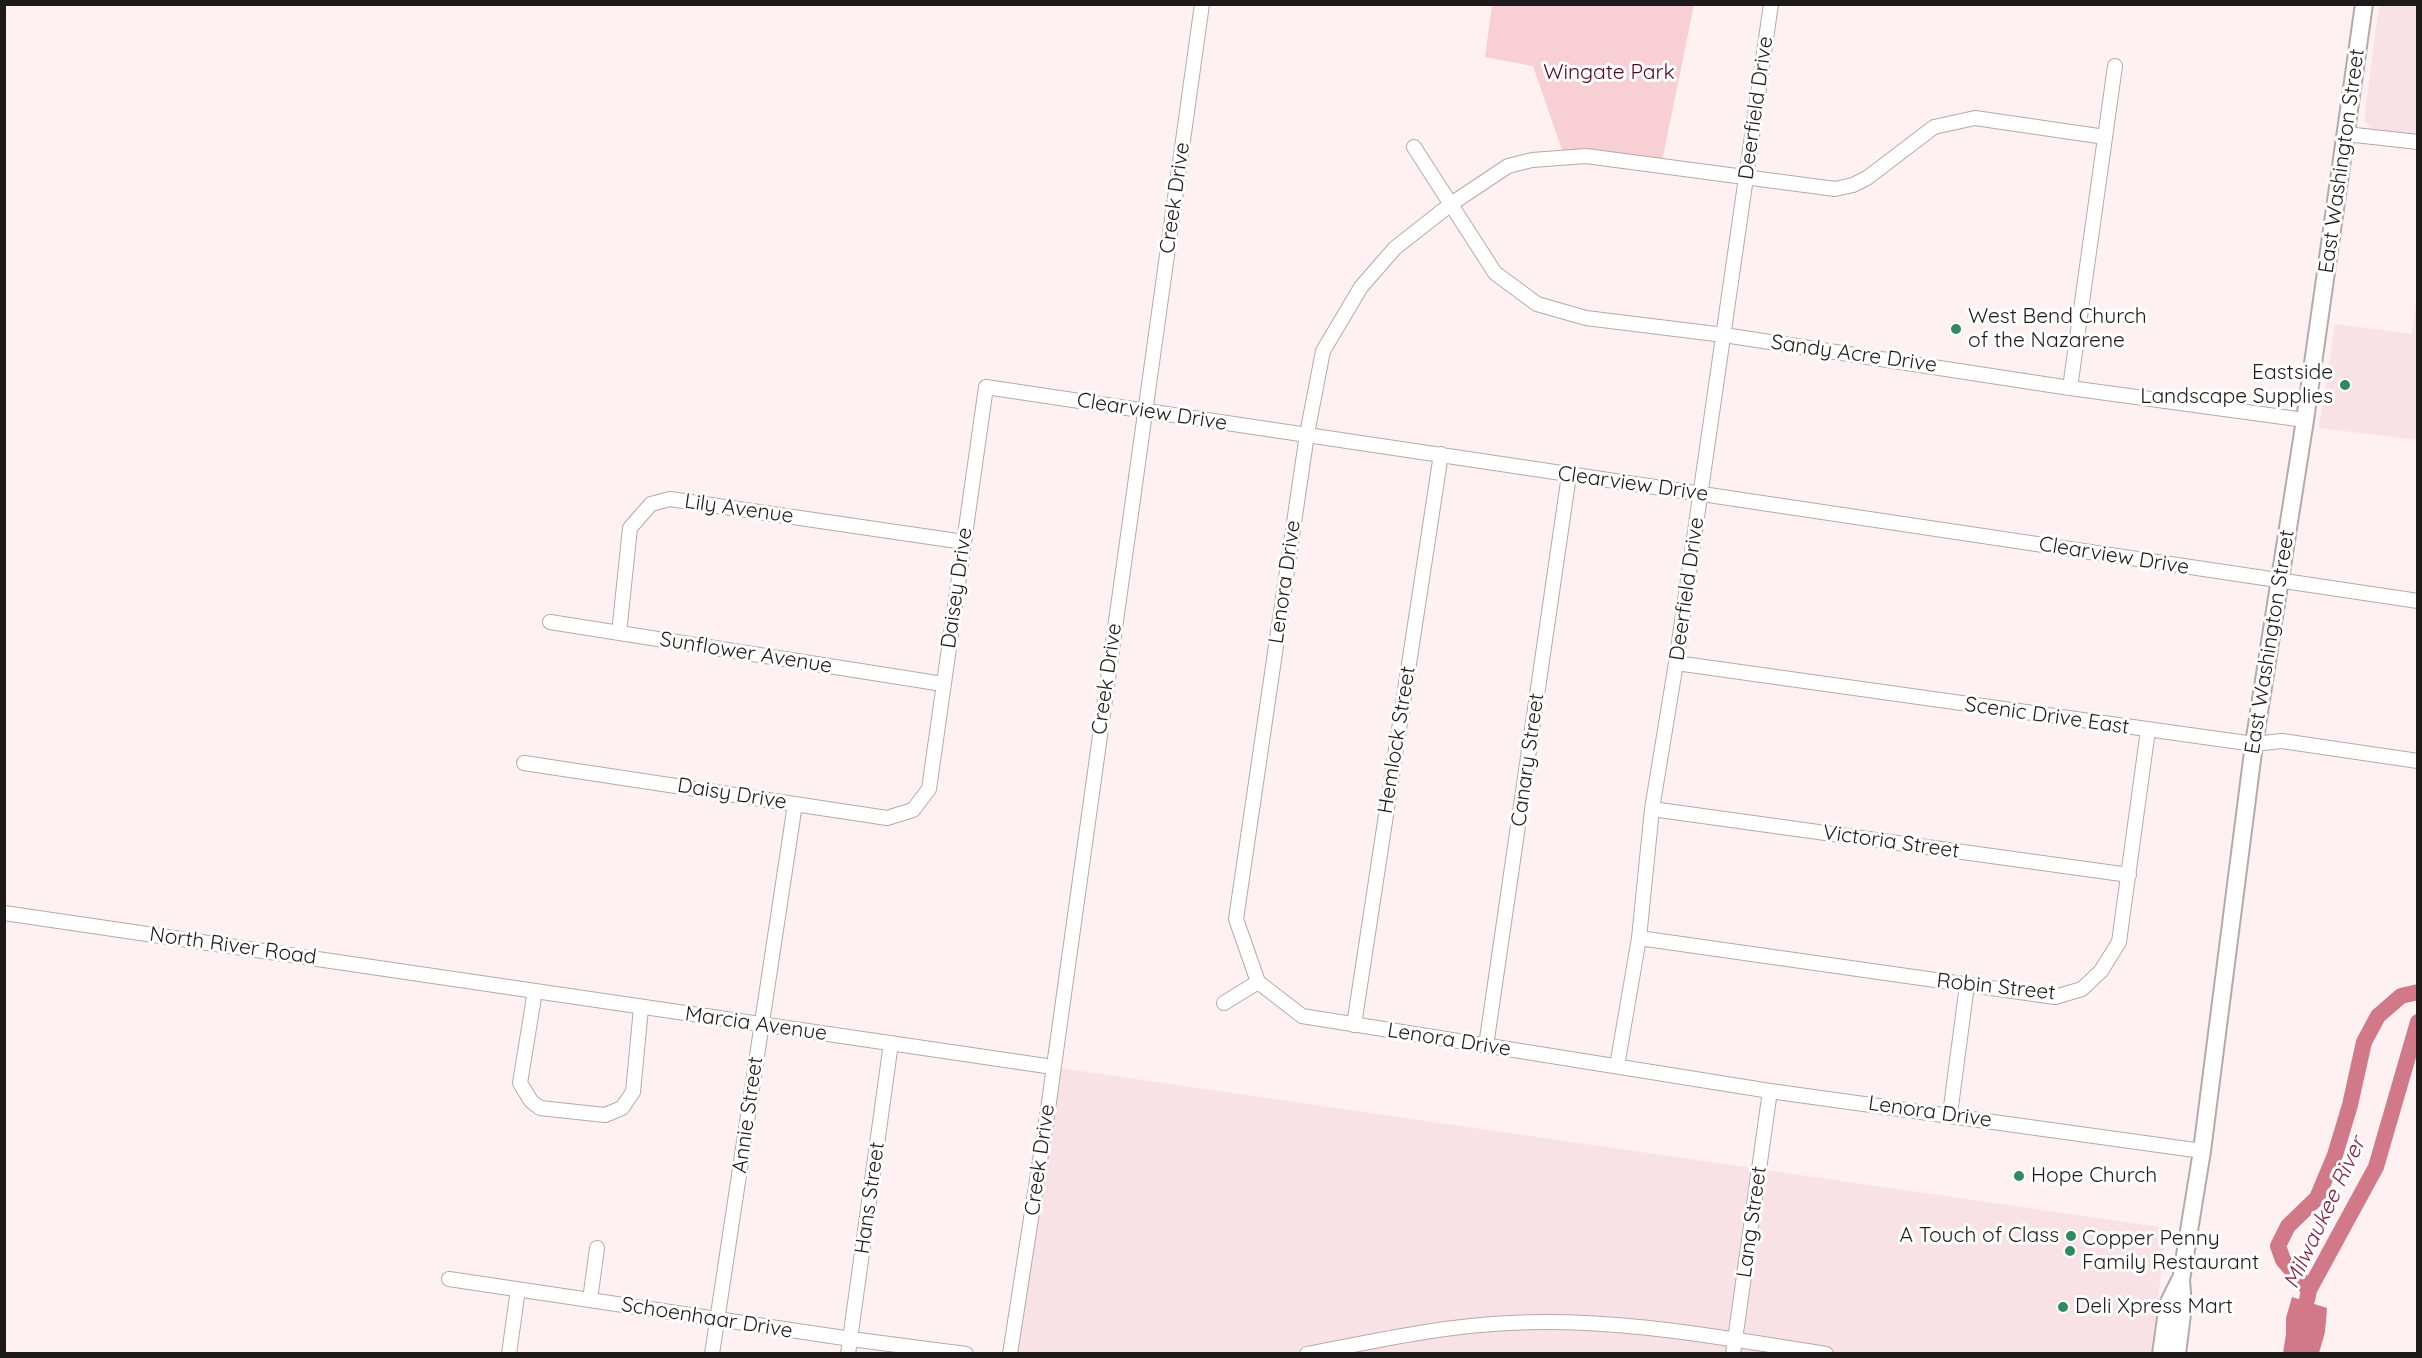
<!DOCTYPE html>
<style>
body{margin:0}
#map{position:relative;width:2422px;height:1358px;overflow:hidden;background:#fff1f2;font-family:Quicksand,sans-serif}
canvas{display:block}
.frame{position:absolute;inset:0;border:6px solid #1f1a1a;pointer-events:none}
</style>
<div id="map">
<canvas width="2422" height="1358"></canvas>
<div class="frame"></div>
</div>
<script>
const ctx = document.querySelector('canvas').getContext('2d');
ctx.lineJoin = 'round';
function paint(path, color) {
  ctx.fillStyle = color;
  ctx.fill(path, 'evenodd');
}
function strokePath(path, color, width, dash) {
  ctx.strokeStyle = color;
  ctx.lineWidth = width;
  ctx.lineCap = dash ? 'butt' : 'round';
  ctx.setLineDash(dash || []);
  ctx.stroke(path);
}
function write(font, color, halo, rows, align = 'center') {
  ctx.font = font + ' Quicksand,sans-serif';
  ctx.lineWidth = 6;
  ctx.setLineDash([]);
  ctx.textBaseline = 'middle';
  ctx.strokeStyle = halo;
  ctx.fillStyle = color;
  for (const [text, x, y, turn = 0] of rows) {
    ctx.save();
    ctx.translate(x, y);
    ctx.rotate((+turn || 0) * Math.PI / 180);
    ctx.textAlign = isNaN(turn) ? turn : align;
    if (halo) ctx.strokeText(text, 0, 0);
    ctx.fillText(text, 0, 0);
    ctx.restore();
  }
}
const built = new Path2D(`
 M2379 5H2417V136L2372 129 2365 122V112Z
 M2417 293V440L2319 428 2335 324 2412 334Z
 M1053 1067 2167 1228 2151 1353 1011 1354Z`);
const green = new Path2D(`
 M1492 5H1694L1661 166 1564 156 1533 66 1485 57Z`);
const water = new Path2D(`
 M2292 1297 2327 1308 2325 1332 2319 1353H2283L2286 1334V1318Z`);
const river = new Path2D(`
 M2309 1290 2283 1260 2278 1246 2288 1226 2317 1198 2335 1155 2350 1105 2364 1042 2378 1016 2401 996 2418 992
 M2307 1300 2309 1290 2376 1167 2418 1022`);
const minor = new Path2D(`
 M2346 134 2418 142
 M2105 137 1975 118 1934 127 1867 178 1853 185 1835 189 1586 156 1532 160 1508 166 1451 204 1395 248 1361 287 1323 351 1307 434 1236 919 1258 982 1302 1016 1770 1091 2202 1151
 M1414 147 1495 273 1537 304 1586 318 1724 335 2070 388 2305 420
 M2070 388 2115 66
 M550 622 943 684
 M619 633 630 528 651 504 670 499 964 542
 M1676 663 2254 744 2282 741 2418 761
 M524 763 887 818 913 810 929 789 986 387 2418 601
 M1652 809 2129 875
 M4 913 1053 1067
 M1639 938 2055 997 2082 989 2101 971 2119 942 2148 730
 M535 991 520 1083 531 1101 540 1108 605 1115 622 1108 633 1092 641 1008
 M1224 1003 1258 982
 M1354 1025 1441 454
 M1486 1046 1569 475
 M1617 1066 1639 938 1652 809 1676 663 1771 4
 M1950 1114 1967 985
 M449 1279 851 1339 966 1354
 M590 1300 597 1248
 M509 1354 518 1289
 M712 1354 795 804
 M848 1354 891 1043
 M1010 1354 1048 1109 1202 4
 M1307 1354C1375 1341 1441 1326 1509 1323 1614 1317 1723 1338 1826 1354
 M1733 1354 1770 1091`);
const major = new Path2D(`
 M2161 1354 2168 1304 2180 1280
 M2177 1354 2183 1306 2181 1280 2202 1151 2254 744 2305 420 2364 4`);
const markers = [
 [1956,329,6,"#308a5f"],
 [2345,385,6,"#308a5f"],
 [2019,1176,6,"#308a5f"],
 [2071,1236,6,"#308a5f"],
 [2070,1251,6,"#308a5f"],
 [2063,1307,6,"#308a5f"]
];
const parkNames = [
 ["Wingate Park",1609,73]
];
const streetNames = [
 ["Deerfield Drive",1756,108,-82],
 ["East Washington Street",2342,161,-82],
 ["Creek Drive",1175,198,-82],
 ["Sandy Acre Drive",1854,354,8],
 ["Clearview Drive",1152,412,9],
 ["Clearview Drive",1633,484,8],
 ["Lily Avenue",739,509,8],
 ["Clearview Drive",2114,556,9],
 ["Lenora Drive",1285,582,-82],
 ["Daisey Drive",957,588,-82],
 ["Deerfield Drive",1687,589,-82],
 ["East Washington Street",2270,642,-81],
 ["Sunflower Avenue",746,653,9],
 ["Creek Drive",1107,679,-82],
 ["Scenic Drive East",2047,716,8],
 ["Hemlock Street",1397,740,-81],
 ["Canary Street",1528,760,-82],
 ["Daisy Drive",732,794,9],
 ["Victoria Street",1891,842,8],
 ["North River Road",233,946,8],
 ["Robin Street",1996,987,6],
 ["Marcia Avenue",756,1024,8],
 ["Lenora Drive",1449,1040,9],
 ["Lenora Drive",1930,1112,8],
 ["Annie Street",748,1115,-82],
 ["Creek Drive",1040,1160,-82],
 ["Hans Street",870,1198,-82],
 ["Lang Street",1752,1222,-82],
 ["Schoenhaar Drive",707,1318,9]
];
const poiNames = [
 ["West Bend Church",1968,317],
 ["of the Nazarene",1968,341],
 ["Eastside",2333,373,"right"],
 ["Landscape Supplies",2333,397,"right"],
 ["Hope Church",2031,1176],
 ["A Touch of Class",2059,1236,"right"],
 ["Copper Penny",2082,1239],
 ["Family Restaurant",2082,1263],
 ["Deli Xpress Mart",2075,1307]
];
const waterNames = [
 ["Milwaukee River",2325,1213,-65]
];
paint(built, '#f9e2e5');
paint(green, '#f7cfd4');
paint(water, '#d17989');
strokePath(river, '#d17989', 16);
strokePath(minor, '#b6a9aa', 16);
strokePath(major, '#b6a9aa', 20);
strokePath(minor, '#fff', 14);
strokePath(major, '#fff', 16);
for (const [x, y, r, color] of markers) {
  const dot = new Path2D();
  dot.arc(x, y, r, 0, 2 * Math.PI);
  ctx.fillStyle = color;
  ctx.fill(dot);
  strokePath(dot, '#fff', 2);
}
write('21px', '#550420', '#fff', parkNames);
write('21px', '#1f1a1a', '#fff', streetNames);
write('21px', '#1f1a1a', '#fff', poiNames, 'left');
write('italic 22px', '#8b233f', '#fff', waterNames);
</script>
